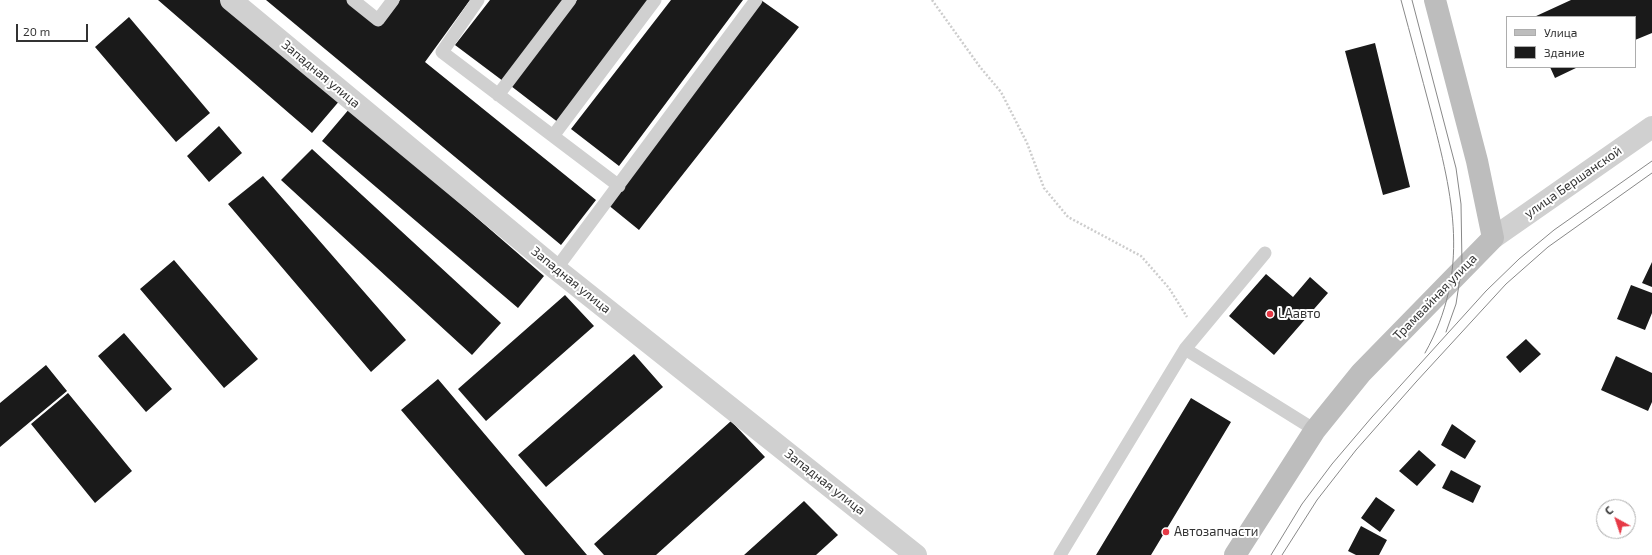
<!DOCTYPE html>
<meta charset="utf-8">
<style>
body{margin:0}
#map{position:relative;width:1652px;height:555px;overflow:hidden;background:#fff;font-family:"Exo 2",sans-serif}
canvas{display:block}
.legend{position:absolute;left:1506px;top:16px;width:130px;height:52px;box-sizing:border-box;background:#fff;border:1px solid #adadad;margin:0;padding:5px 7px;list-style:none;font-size:12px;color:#333}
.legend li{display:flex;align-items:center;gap:8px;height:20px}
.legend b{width:20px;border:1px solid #adadad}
.north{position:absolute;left:1596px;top:499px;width:40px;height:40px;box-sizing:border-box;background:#fff;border:1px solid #adadad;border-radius:50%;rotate:320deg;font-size:11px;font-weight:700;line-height:16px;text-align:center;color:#333}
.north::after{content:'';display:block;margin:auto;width:14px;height:18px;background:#e63946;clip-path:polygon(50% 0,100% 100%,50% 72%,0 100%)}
.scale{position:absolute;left:16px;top:24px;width:72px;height:18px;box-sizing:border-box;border:2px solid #333;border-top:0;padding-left:5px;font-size:12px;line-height:14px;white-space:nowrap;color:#333;-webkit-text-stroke:3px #fff;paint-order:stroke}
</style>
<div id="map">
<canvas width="1652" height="555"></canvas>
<ul class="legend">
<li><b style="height:5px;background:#bdbdbd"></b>Улица</li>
<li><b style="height:11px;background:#1a1a1a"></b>Здание</li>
</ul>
<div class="north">С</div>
<div class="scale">20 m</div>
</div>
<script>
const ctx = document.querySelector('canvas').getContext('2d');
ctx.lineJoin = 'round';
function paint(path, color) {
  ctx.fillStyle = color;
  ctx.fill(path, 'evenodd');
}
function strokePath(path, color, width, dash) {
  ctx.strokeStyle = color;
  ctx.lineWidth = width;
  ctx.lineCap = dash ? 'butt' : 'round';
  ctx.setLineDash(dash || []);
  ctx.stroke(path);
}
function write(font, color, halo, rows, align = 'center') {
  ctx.font = font + ' "Exo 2",sans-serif';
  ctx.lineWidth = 4;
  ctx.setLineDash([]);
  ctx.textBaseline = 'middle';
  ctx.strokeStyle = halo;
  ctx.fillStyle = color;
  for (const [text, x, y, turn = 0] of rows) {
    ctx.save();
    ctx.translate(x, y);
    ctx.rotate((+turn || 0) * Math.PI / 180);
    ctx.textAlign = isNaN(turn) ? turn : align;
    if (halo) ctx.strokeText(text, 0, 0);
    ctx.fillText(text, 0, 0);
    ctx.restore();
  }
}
const building = new Path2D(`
 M158 0H222L341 99 312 133Z
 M266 0H351L381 23 400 0H470L425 62 596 200 561 245Z
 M490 0H563L503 81 455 45Z
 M577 0H650L559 123 511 86Z
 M671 0H743L619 166 571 129Z
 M761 0 799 27 639 230 607 204Z
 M1571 0H1652V33L1635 40V17H1534Z
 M129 17 210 113 176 142 95 47Z
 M1375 43 1410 187 1383 195 1345 51Z
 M1550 67H1578L1555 78Z
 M350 108 544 276 518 308 322 141Z
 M219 126 242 153 209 182 187 156Z
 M312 149 501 323 472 355 281 180Z
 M263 176 406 340 371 372 228 204Z
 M174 260 258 359 224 388 140 289Z
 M1652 262V287L1642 283Z
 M1266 274 1293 297 1310 277 1328 293 1274 355 1229 316Z
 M1631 285 1652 293V313L1645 330 1617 319Z
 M565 295 594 326 486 421 458 389Z
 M124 333 172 389 146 412 98 356Z
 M1526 339 1541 354 1520 373 1506 357Z
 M634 354 663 387 546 487 518 455Z
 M1616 356 1652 373V402L1648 411 1601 390Z
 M46 365 67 391 0 447V403Z
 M438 379 587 555H525L401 410Z
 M68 393 132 471 95 503 31 424Z
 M1191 398 1231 422 1151 555H1096Z
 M731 421 765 457 656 555H604L594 544Z
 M1452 424 1476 441 1465 459 1441 445Z
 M1419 450 1436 465 1417 486 1399 471Z
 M1451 470 1481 486 1473 503 1442 488Z
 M1376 497 1395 510 1380 532 1361 518Z
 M804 501 838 535 816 555H744Z
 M1361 526 1387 540 1379 555H1356L1348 551Z`);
const path = new Path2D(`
 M932 0 980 67 1001 92 1027 143 1044 188 1068 217 1141 256 1169 288 1187 317`);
const lane = new Path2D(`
 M353 0 378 20 393 0
 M478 0 442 52 619 186
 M498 95 570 0
 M553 136 655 0
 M556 269 756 0
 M1185 349 1265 253
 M1060 555 1185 349 1315 430`);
const street = new Path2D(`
 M231 0 556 269 916 555
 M1493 238 1652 127`);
const secondary = new Path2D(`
 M1235 555 1315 430 1361 373 1493 238 1477 161 1435 0`);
const tram = new Path2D(`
 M1401 0C1411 37 1421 74 1431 112 1453 197 1471 271 1425 353
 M1412 0 1456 168 1461 204 1462 265 1456 304 1446 332
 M1271 555 1302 504 1332 464 1372 417 1486 291 1519 259 1554 230 1652 161
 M1282 555 1317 500 1356 450 1416 382 1506 284 1548 247 1652 173`);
const markers = [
 [1270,314,4,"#e63946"],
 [1166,532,4,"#e63946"]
];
const streetNames = [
 ["Западная улица",321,74,40],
 ["улица Бершанской",1573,182,-35],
 ["Западная улица",571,280,39],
 ["Трамвайная улица",1435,297,-46],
 ["Западная улица",825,482,38]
];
const poiNames = [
 ["LAавто",1278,314],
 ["Автозапчасти",1174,532]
];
paint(building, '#1a1a1a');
strokePath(path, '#cdcdcd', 2.5, [2, 2]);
strokePath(lane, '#d0d0d0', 13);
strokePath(street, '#d0d0d0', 22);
strokePath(secondary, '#bdbdbd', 22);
strokePath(tram, '#888', 1);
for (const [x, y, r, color] of markers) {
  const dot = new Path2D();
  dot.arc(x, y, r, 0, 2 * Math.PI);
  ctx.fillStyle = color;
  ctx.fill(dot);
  strokePath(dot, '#fff', 1.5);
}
write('13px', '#333', '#fff', streetNames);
write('13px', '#333', '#fff', poiNames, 'left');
</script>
